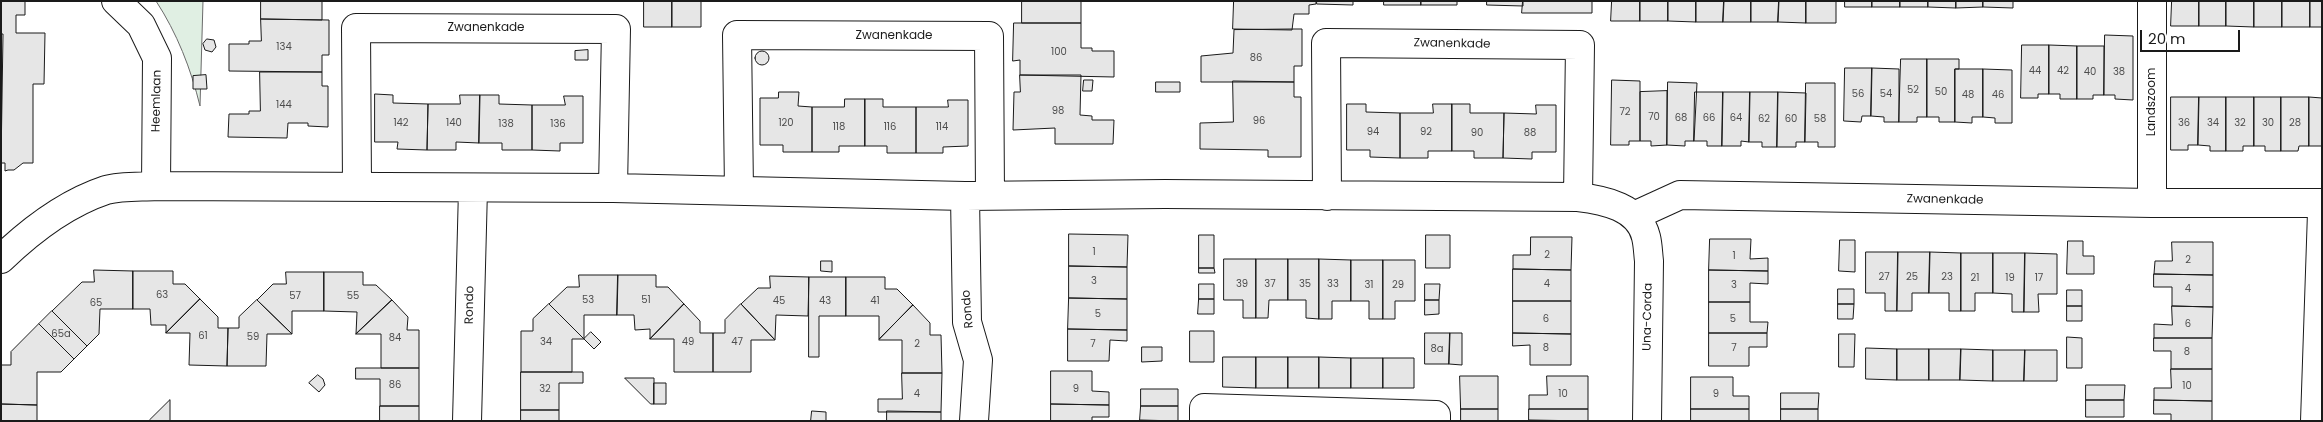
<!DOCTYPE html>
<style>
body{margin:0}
#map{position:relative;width:2323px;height:422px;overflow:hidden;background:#fff;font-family:Poppins,sans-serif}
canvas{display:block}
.frame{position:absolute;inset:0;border:2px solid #1a1a1a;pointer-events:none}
.scale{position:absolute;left:2140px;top:30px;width:100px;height:22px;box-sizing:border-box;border:2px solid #1a1a1a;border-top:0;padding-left:6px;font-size:15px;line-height:18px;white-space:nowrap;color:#1a1a1a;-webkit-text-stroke:4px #fff;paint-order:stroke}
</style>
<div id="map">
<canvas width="2323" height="422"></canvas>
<div class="frame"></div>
<div class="scale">20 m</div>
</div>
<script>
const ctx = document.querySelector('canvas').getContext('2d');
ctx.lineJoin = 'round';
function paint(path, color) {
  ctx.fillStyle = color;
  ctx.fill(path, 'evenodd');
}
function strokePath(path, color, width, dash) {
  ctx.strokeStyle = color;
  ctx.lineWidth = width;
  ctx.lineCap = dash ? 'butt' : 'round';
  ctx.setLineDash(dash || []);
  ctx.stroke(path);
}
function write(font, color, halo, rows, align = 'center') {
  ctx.font = font + ' Poppins,sans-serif';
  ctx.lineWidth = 4;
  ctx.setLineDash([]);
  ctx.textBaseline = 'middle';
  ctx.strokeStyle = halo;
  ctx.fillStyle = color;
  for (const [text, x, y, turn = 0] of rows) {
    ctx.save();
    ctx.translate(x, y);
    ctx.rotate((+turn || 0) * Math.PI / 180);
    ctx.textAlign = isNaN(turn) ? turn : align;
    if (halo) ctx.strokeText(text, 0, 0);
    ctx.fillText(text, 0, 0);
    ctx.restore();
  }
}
const green = new Path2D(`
 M156 1H203L200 106C191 69 177 33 156 1Z`);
const building = new Path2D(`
 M1 1H25V15H16V33H45L44 84H33V163H23L14 170H8L5 171V163H1L3 34H1Z
 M261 1H322V20L261 19Z
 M644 1H672V27H644Z
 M672 1H701V27H672Z
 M1022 1H1081V23H1022Z
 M1234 1H1316V4L1309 5V14H1294L1292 30 1233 29Z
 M1317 1H1353V5L1317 4Z
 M1384 1H1421V5H1384Z
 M1421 1H1457V5H1421Z
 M1487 1H1523V6L1487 5Z
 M1523 1H1592V13H1522Z
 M1612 1H1640V21H1611Z
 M1640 1H1668V21H1640Z
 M1668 1H1696V22L1668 21Z
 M1696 1H1724L1723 22H1696Z
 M1724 1H1751V22H1723Z
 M1751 1H1779L1778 22H1751Z
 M1779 1H1806V23L1778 22Z
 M1806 1H1836V23H1806Z
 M1845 1H1872V7H1845Z
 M1872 1H1900V7H1872Z
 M1900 1H1928V7H1900Z
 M1928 1H1956V8L1928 7Z
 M1956 1H1983V7L1956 8Z
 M1983 1H2013V8L1983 7Z
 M2172 1H2199V26H2171Z
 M2199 1H2226V26H2199Z
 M2226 1H2254V27L2226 26Z
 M2254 1H2282V27H2254Z
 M2282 1H2310V27H2282Z
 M2310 1H2322V27H2310Z
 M261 19 329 20V55H322V72L229 71V44H249V41H261Z
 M1014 23H1081V48H1092V51H1114V77L1020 75V60L1013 61Z
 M1293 29H1302V66H1294V82H1201V56L1233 53 1234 30Z
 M2105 35 2133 36V100L2115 99V95H2104Z
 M207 39 214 40 216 47 212 52 205 50 203 44Z
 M2022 45H2049V94H2038V98H2021Z
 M2049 45 2077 46V99H2060V94H2049Z
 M2077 46H2104V95H2093V99H2077Z
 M588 50V60H575V51Z
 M755 58a7 7 0 1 1 14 0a7 7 0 1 1-14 0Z
 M1901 59H1927V117H1917V122H1899Z
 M1927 59H1959V69H1955V122H1939V117H1927Z
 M1845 68H1872L1871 116H1862L1861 122 1844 121Z
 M1872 68 1899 69V122H1884V117L1871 116Z
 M1955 69H1983V117H1972V123L1955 122Z
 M1983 69 2012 70V123H1995V118L1983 117Z
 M260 72H322V86H328V127L308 126V123H288L287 138 228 137 229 114H249V111H260Z
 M206 75 207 89H193V76Z
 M1020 75H1081L1080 115 1092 116V120H1114L1113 144H1055V128L1013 130 1014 92H1020Z
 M1084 80H1093L1092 91H1083Z
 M1612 80 1640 81V141H1629V145H1611Z
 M1233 81 1294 82V97H1301V157H1268V150L1200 149V123L1233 122Z
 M1156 82H1180V92H1156Z
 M1668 82 1697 83 1694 141H1685V146L1667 145Z
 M1806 83H1835V147H1818V142H1805Z
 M1667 91V145L1651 146V141H1640V92Z
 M779 92H799L798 106 812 107V152H783V145H760V98H778Z
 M1695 92H1723L1722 146H1707V141H1694Z
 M1723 92H1750L1749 142 1741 141V146H1722Z
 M1750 92H1778L1777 147H1762V142H1749Z
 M1778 92 1806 93 1805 142H1796V147H1777Z
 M375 94 393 95V103L428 104 427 150 397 149 398 142H375Z
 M460 95H480L479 143 456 142V150H427L428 104H460Z
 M480 95H499V104L532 105V150H502V143H479Z
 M564 96H583V143H560V151L532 150V105H565Z
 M2171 97H2199L2198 145H2188V150H2171Z
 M2199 97H2226V151H2210V146L2198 145Z
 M2226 97H2254V146H2243V151H2226Z
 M2254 97H2281V151H2265V146H2254Z
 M2281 97H2309V146H2299L2298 151H2281Z
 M2309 97 2322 98V146H2309Z
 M845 99H865V146H839V152H812V107H844Z
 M865 99H883V107H916V153H887V146H865Z
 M948 100H968V146L943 147V153H916V107H948Z
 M1347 104H1366V112L1400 113V158L1370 157V150H1347Z
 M1433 104H1452V151H1428V158H1400V113H1433Z
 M1452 104H1470V113H1504L1503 158H1474V151H1452Z
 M1536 105H1556V152H1532V159L1503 158 1504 113 1536 114Z
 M1069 234 1128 235 1127 267 1069 266Z
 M1199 235H1214V268H1199Z
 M1426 235H1450V268H1426Z
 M1531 237H1572L1571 270 1513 269V255H1530Z
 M1710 239H1751L1750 259 1768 258V271L1709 270Z
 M1840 240H1855V272L1839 271Z
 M2068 241H2083V256H2094V274H2067Z
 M2172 242H2213V275L2154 274 2155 261H2172Z
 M1866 252H1898L1897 311H1885V293H1866Z
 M1898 252H1930L1929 293H1912V311H1897Z
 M1930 252 1961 253V311H1949V293H1929Z
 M1961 253H1993V293H1975V311H1961Z
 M1993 253H2025L2024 312H2012V294L1993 293Z
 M2025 253 2057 254V294H2038L2039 312H2024Z
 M1224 259H1256V318H1243V300H1224Z
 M1256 259H1288V300H1269L1268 318H1256Z
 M1288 259H1319V319L1306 318V300H1288Z
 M1319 259 1351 260V301H1332V319H1319Z
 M1351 260H1383V319H1369V301H1351Z
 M1383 260H1415V301H1395V319H1383Z
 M821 261H832V272L821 271Z
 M1069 266 1127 267V299L1069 298Z
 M1199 268H1214L1215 273H1199Z
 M1513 269 1571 270V301H1513Z
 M94 270 133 271V309H100L99 334 87 346 52 311 82 282H94Z
 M1709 270 1768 271V284L1750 283V302H1709Z
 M133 271H173V284H185L200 299 166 333V325H151L150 309H133Z
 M286 272H324V311H292V334L257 300 273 284H286Z
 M324 272H363V285H376L392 300 356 334 357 312 324 311Z
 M2154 274 2213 275V307L2172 306V287H2154Z
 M579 275H618L617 315H584V339L549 304 567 287H579Z
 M618 275H656V287H668L684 304 650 339V329L635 330 634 315H617Z
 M770 276 809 277 808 316 776 315 775 340 741 304 758 288H770Z
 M809 277H846V316H819V357H809Z
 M846 277H885V289H897L913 305 879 339V316H846Z
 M1199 284H1214V299H1199Z
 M1425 284H1440L1439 300H1425Z
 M1838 289H1854V304H1838Z
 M2067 290H2082V306H2067Z
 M1069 298 1127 299V330L1068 329Z
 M200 299 218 317V328H228L227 366 189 365 190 333H166Z
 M1199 299H1214V314H1198Z
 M257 300 292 334H267L266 366H227L228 328H239V317Z
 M392 300 408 317 407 330H419V368H381V334H356Z
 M1425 300H1439V314L1425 315Z
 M1513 301H1571V334L1513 333Z
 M1709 302H1750V322H1768L1767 333H1709Z
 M549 304 584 339H572V372H521V331H533V319Z
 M684 304 700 321V333H713V372H674V339H650Z
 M741 304 775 340H751V372H713V333H725V320Z
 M1838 304H1854L1853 319H1838Z
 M913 305 930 323V335H941L942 373H902V340H879Z
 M2067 306H2082V321H2067Z
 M2172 306 2213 307 2212 338H2154V324L2172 325Z
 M52 311 87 346 74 359 39 324Z
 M39 324 74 359 61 372H37V405L1 404V365H11V352Z
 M1068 329 1127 330V341L1110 340 1109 361H1068Z
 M1190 331H1214V362H1190Z
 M591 332 601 342 594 349 584 339Z
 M1425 333H1450L1449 364H1425Z
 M1450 333H1462V365L1449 364Z
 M1513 333 1571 334V365H1530V345L1513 346Z
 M1709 333H1767V347H1749V366H1709Z
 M1839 334H1855L1854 367H1839Z
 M2067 337 2082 338V368H2067Z
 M2154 338H2212V369H2171V351H2154Z
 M1142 347H1162V361L1142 362Z
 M1866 348 1897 349V380L1866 379Z
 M1897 349H1929V380H1897Z
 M1929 349H1961L1960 380H1929Z
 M1961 349 1993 350V381L1960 380Z
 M1993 350H2025L2024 381H1993Z
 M2025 350H2057V381H2024Z
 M1223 357H1256V388L1223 387Z
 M1256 357H1288V388H1256Z
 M1288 357H1319V388H1288Z
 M1319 357 1351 358V388H1319Z
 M1351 358H1383V388H1351Z
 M1383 358H1414V388H1383Z
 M356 368H419V406H380V379H356Z
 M2171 369H2212V401L2154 400V388H2171Z
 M1051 371H1092V391L1109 392V405L1051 404Z
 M521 372H583V383H559V410H521Z
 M902 373H942L941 412H878V399H902Z
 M318 375 323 379 325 385 319 392 309 383Z
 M1460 376H1498V409H1461Z
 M1547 376H1588V409H1529V395H1547Z
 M1691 377H1733V396H1749V409H1691Z
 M625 378H654V404H651Z
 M654 383H666V404H654Z
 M2086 385H2125L2124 400H2086Z
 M1141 389H1178V406H1141Z
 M1781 393H1819L1818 409H1781Z
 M170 400V421H151L150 420Z
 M2086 400H2124V417H2086Z
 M2154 400 2212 401V421H2171V414H2154Z
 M1 404 37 405V421H1Z
 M1051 404 1109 405V417H1092V421H1051Z
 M380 406H419V421H380Z
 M1141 406H1178V421L1140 420Z
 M1461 409H1498V421H1461Z
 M1529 409H1588V421L1529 420Z
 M1691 409H1749V421H1691Z
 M1781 409H1818V421H1781Z
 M521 410H559V421H521Z
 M812 411 826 412V421H811Z
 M887 411 941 412V421H887Z`);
const street = new Path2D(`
 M116 1 141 25 157 58 156 186
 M2152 1V203
 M357 186 356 28 616 29 613 188
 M739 191 737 35 989 36 990 195
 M965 196 967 322 978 360 974 421
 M1327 196 1326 43 1580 45 1578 197
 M1634 216 1680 195 2152 203H2322
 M1 259C31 230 67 203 106 190 121 186 141 187 156 186L613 188 965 196 1165 194 1578 197C1604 200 1639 207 1646 237 1648 245 1648 253 1649 261L1647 421
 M467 421 473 189
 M1204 421V408L1436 415V421
 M2315 421 2322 212`);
const numberNames = [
 ["134",284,47],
 ["100",1059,52],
 ["86",1256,58],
 ["44",2035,71],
 ["42",2063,71],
 ["40",2090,72],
 ["38",2119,72],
 ["52",1913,90],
 ["50",1941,92],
 ["56",1858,94],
 ["54",1886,94],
 ["48",1968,95],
 ["46",1998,95],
 ["144",284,105],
 ["98",1058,111],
 ["72",1625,112],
 ["70",1654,117],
 ["68",1681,118],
 ["66",1709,118],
 ["64",1736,118],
 ["62",1764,119],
 ["60",1791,119],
 ["58",1820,119],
 ["96",1259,121],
 ["142",401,123],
 ["140",454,123],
 ["120",786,123],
 ["36",2184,123],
 ["34",2213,123],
 ["32",2240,123],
 ["30",2268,123],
 ["28",2295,123],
 ["138",506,124],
 ["136",558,124],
 ["118",839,127],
 ["116",890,127],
 ["114",942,127],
 ["94",1373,132],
 ["92",1426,132],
 ["90",1477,133],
 ["88",1530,133],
 ["1",1094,252],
 ["2",1547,255],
 ["1",1734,256],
 ["2",2188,260],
 ["27",1884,277],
 ["25",1912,277],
 ["23",1947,277],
 ["21",1975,278],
 ["19",2010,278],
 ["17",2039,278],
 ["3",1094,281],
 ["39",1242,284],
 ["37",1270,284],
 ["35",1305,284],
 ["33",1333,284],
 ["4",1547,284],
 ["31",1369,285],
 ["29",1398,285],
 ["3",1734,285],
 ["4",2188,289],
 ["63",162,295],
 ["57",295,296],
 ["55",353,296],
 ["53",588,300],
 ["51",646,300],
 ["45",779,301],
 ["43",825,301],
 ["41",875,301],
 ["65",96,303],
 ["5",1098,314],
 ["6",1546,319],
 ["5",1733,319],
 ["6",2188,324],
 ["65a",61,334],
 ["61",203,336],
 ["59",253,337],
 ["84",395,338],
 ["34",546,342],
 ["49",688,342],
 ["47",737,342],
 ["2",917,344],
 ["7",1093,344],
 ["8",1546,348],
 ["7",1734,348],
 ["8a",1437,349],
 ["8",2187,352],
 ["86",395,385],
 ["10",2187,386],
 ["32",545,389],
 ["9",1076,389],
 ["4",917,394],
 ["10",1563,394],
 ["9",1716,394]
];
const streetNames = [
 ["Zwanenkade",486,28],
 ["Zwanenkade",894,36],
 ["Zwanenkade",1452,44,1],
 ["Heemlaan",157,101,-89],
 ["Landszoom",2152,102,-90],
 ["Zwanenkade",1945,200,1],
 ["Rondo",470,305,-89],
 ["Rondo",968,309,-95],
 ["Una-Corda",1648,317,-89]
];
paint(green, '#e0efe3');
strokePath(green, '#6a6a6a', 1);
paint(building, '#e6e6e6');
strokePath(building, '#1a1a1a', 1);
strokePath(street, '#1a1a1a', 30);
strokePath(street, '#fff', 28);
write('10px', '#4d4d4d', null, numberNames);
write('12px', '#1a1a1a', '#fff', streetNames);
</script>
